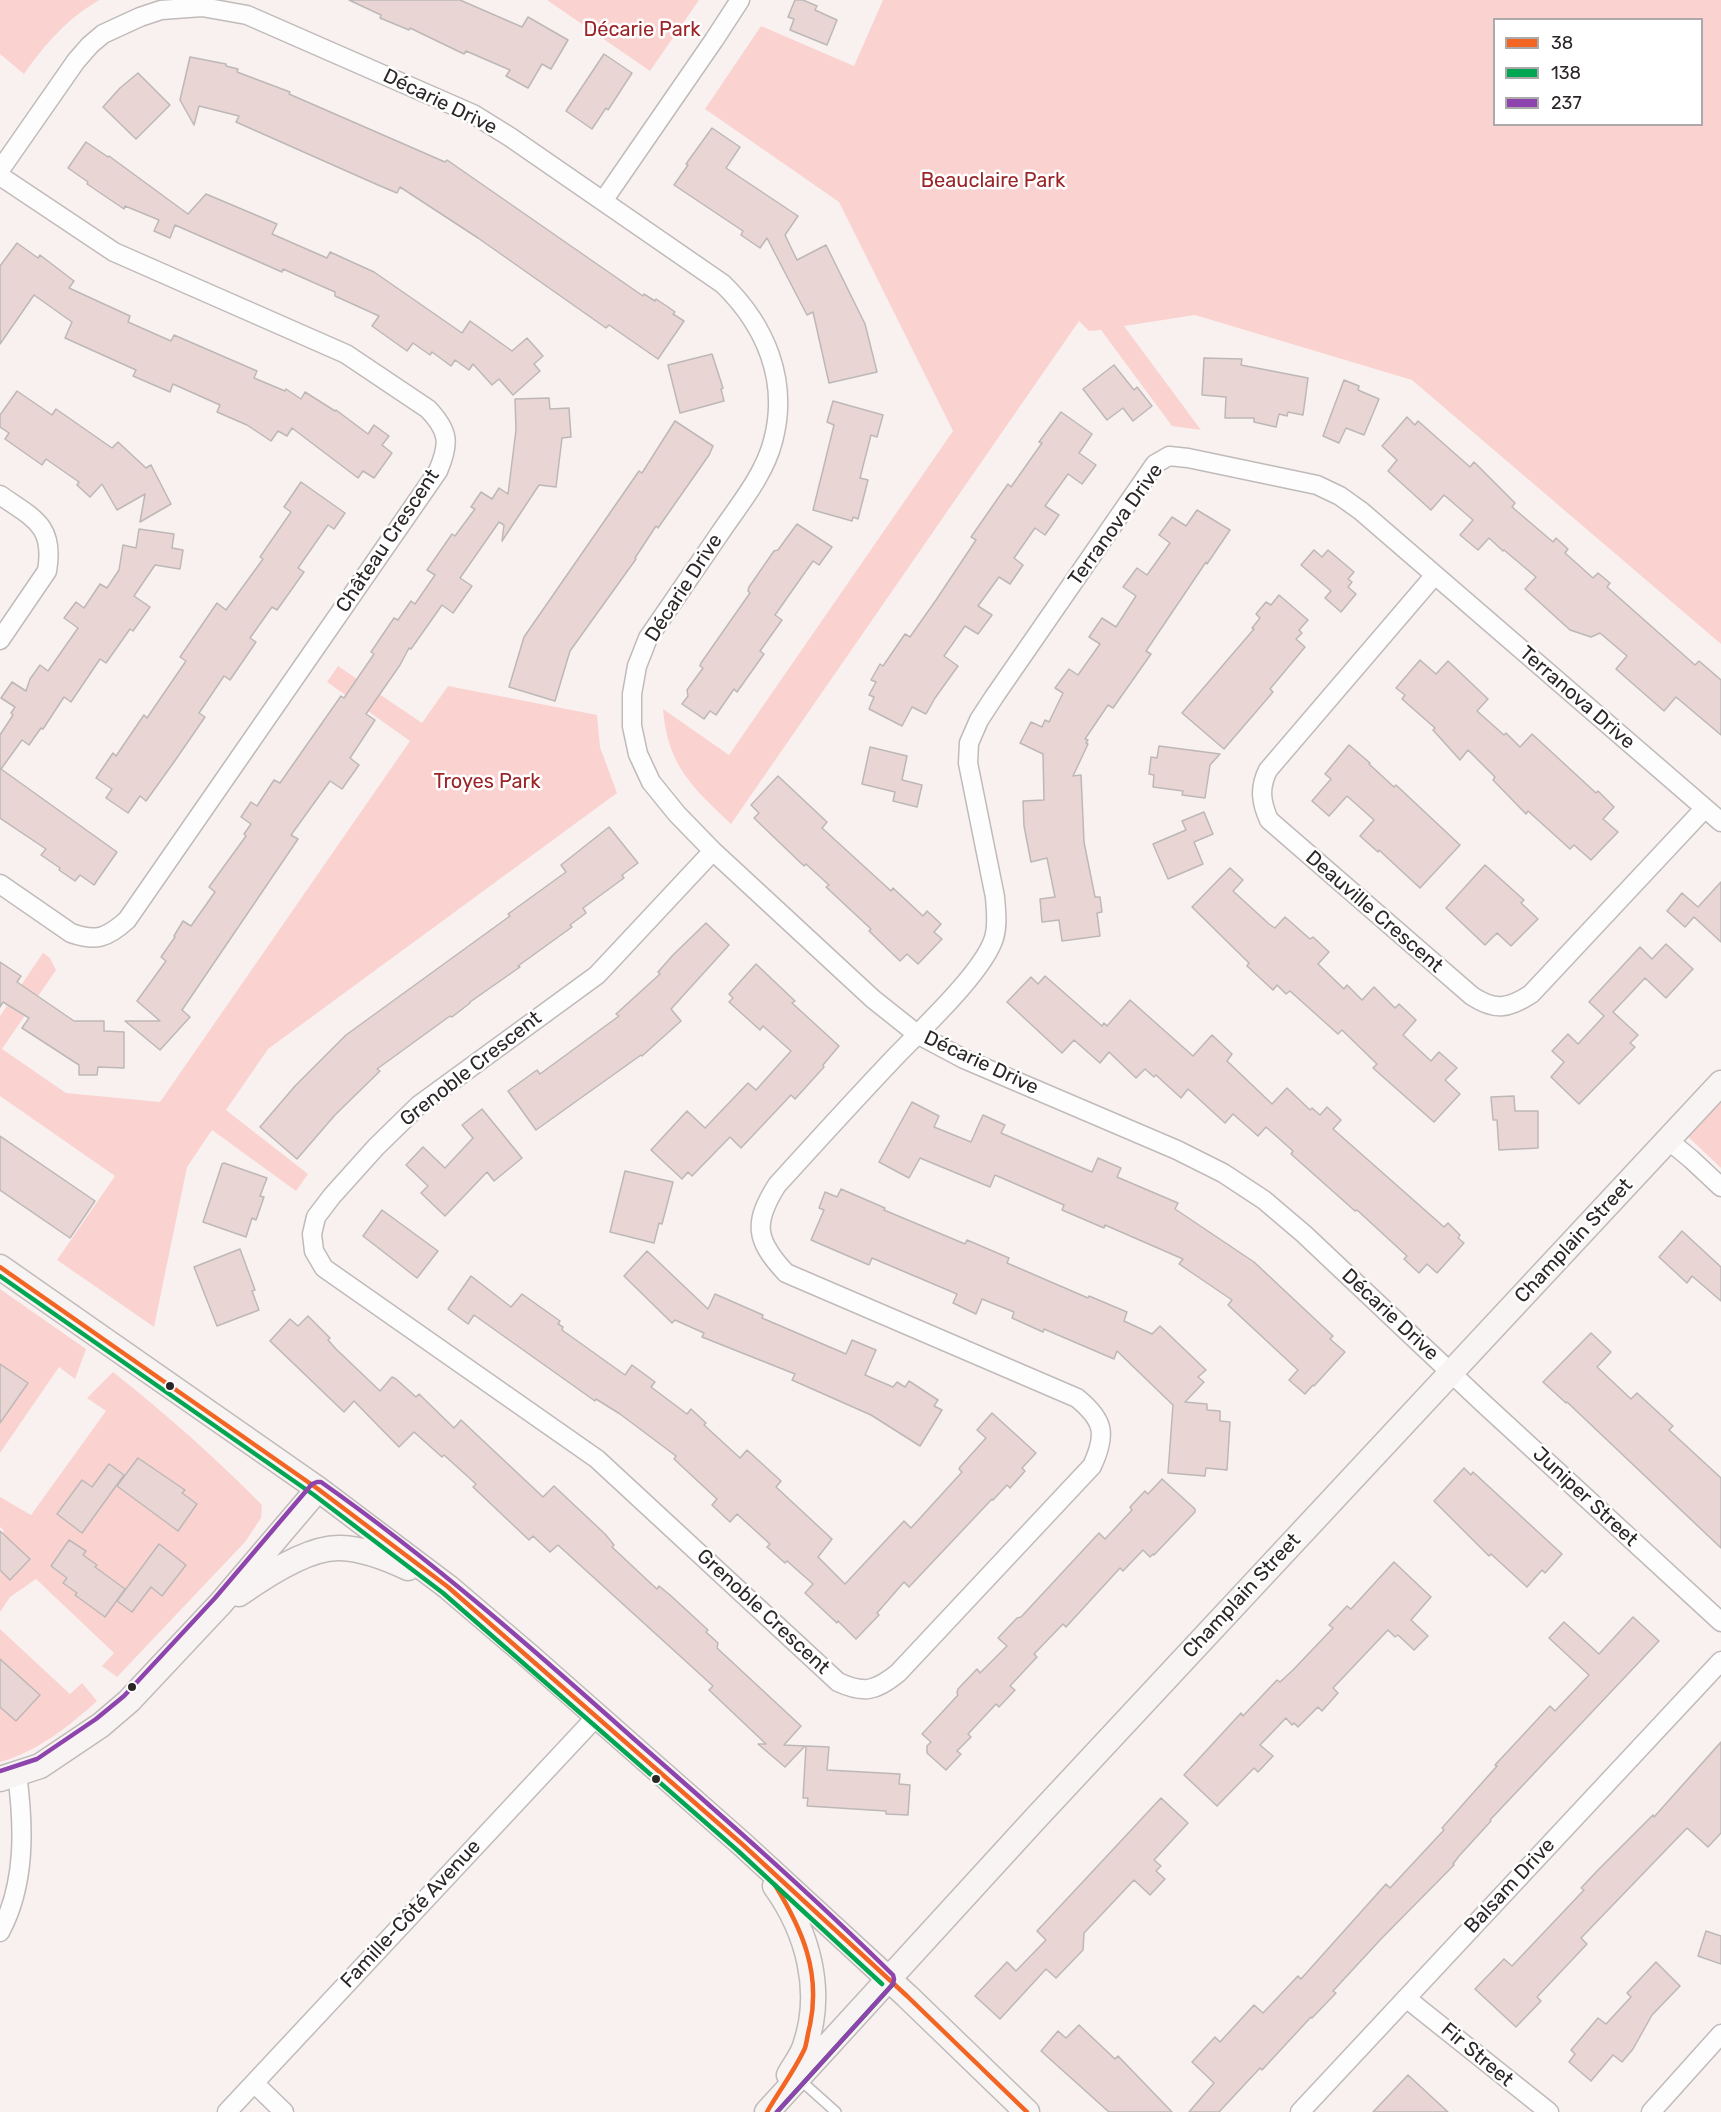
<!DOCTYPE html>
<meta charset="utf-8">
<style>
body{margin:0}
#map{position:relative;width:1721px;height:2112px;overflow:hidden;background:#f8f1f0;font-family:Rubik,sans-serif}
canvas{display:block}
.legend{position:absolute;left:1493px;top:18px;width:210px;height:108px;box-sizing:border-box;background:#fff;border:2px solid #aba9a9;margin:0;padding:8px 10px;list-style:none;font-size:18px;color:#2c2727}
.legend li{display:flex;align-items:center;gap:12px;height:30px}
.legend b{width:30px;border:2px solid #aba9a9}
</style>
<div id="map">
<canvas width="1721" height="2112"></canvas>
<ul class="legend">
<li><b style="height:8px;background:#f26522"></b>38</li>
<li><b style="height:8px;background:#00a651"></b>138</li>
<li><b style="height:8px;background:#8e44ad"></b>237</li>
</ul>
</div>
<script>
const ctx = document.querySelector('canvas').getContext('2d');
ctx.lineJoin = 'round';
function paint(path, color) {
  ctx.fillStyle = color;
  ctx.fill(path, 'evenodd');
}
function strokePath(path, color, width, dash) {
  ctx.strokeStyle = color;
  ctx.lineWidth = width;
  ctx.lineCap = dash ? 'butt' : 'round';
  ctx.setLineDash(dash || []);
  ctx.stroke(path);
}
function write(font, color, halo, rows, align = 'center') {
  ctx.font = font + ' Rubik,sans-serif';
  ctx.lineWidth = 5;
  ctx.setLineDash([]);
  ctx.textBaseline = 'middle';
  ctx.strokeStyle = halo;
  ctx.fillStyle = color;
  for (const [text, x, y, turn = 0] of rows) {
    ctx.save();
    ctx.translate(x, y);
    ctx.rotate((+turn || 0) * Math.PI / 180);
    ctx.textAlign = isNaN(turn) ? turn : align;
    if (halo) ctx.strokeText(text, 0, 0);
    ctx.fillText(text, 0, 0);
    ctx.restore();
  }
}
const green = new Path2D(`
 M0 0H99C67 19 45 44 24 74L0 54Z
 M547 0H699L650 71Z
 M883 0H1721V644L1412 380 1195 315 1124 326 1201 430 1172 426 1101 330 1089 331 1079 321 731 824C693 788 667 765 663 709L729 755 953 431 839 202 705 109 761 26 854 66ZM1494 20H1702V124H1494Z
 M338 666 422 723 448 686 597 715 600 747 617 793 268 1049 226 1110 308 1174 296 1191 212 1130 187 1167 154 1327 57 1260 115 1176 0 1096V1016L43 953 50 958 56 970 2 1049 66 1093 160 1102 410 741 327 682Z
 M1721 1093V1168L1685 1134Z
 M0 1289 86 1349 75 1379 59 1367 0 1453V1423L27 1383 0 1364Z
 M113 1372C166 1414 215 1457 262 1505L261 1518 245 1542 117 1677 102 1666 114 1653 36 1579 10 1597 0 1612V1570L10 1580 30 1559 2 1533 4 1531 0 1527V1497L31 1515 106 1411 87 1398ZM138 1458 152 1469 164 1488 170 1479 184 1490 182 1493 197 1504 179 1529 149 1510 117 1484 82 1533 57 1514 82 1480 92 1487 109 1464 125 1475ZM70 1540 85 1551 83 1555 96 1565 95 1567 125 1589 105 1617 76 1595 77 1593 63 1583 67 1578 51 1566ZM159 1544 185 1565 162 1596 151 1587 132 1612 117 1601Z
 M0 1629 70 1694 82 1683 97 1701C69 1726 37 1752 0 1762V1707L16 1721 40 1695 0 1659Z`);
const building = new Path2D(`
 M349 0H460L522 27 528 17 568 40 551 69 542 64 528 88 506 76 510 70 466 51 464 54 410 28 409 30 380 18 381 15Z
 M795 0H803L817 6 815 10 837 20 827 45 790 30 794 19 788 17Z
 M604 54 632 73 608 110 606 108 592 129 566 111Z
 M190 57 226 64V66L238 69 237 72 290 92 289 94 445 162 447 160 643 296 644 294 655 301 656 299 668 307 675 312 673 314 684 321 658 359 609 325 606 328 478 238 400 187 397 193 378 185 236 122 239 116 199 106 194 125 180 100Z
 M138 73 170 105 136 139 103 107 120 88Z
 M712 128 740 147 726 168 798 216 785 235 797 260 826 245 865 324 877 372 829 383 813 312 807 315 767 238 760 248 741 235 743 231 674 185 688 165 686 164Z
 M86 142 108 157 109 156 188 214 206 194 277 224 272 234 327 258 330 252 374 272 462 333 470 321 512 351 527 338 543 356 534 364 540 371 513 395 499 379 492 385 473 364 469 370 455 360 451 366 432 352 430 355 413 343 407 351 372 326 379 316 335 296V292L283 269 282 272 175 225 170 238 154 231 159 220 125 206 124 209 87 184 88 182 68 168Z
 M17 243 38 258 40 255 74 281 69 288 130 316 128 322 171 341 174 335 257 371 254 378 285 391 286 389 301 399 305 392 335 411 336 410 368 434 374 425 389 436 382 445 392 453 374 478 363 471 358 478 292 428 287 436 278 431 271 441 247 425 217 412 220 405 173 384 170 392 133 376 136 370 65 338 72 322 34 295 0 344V266Z
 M712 354 723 388 721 389 724 401 680 413 668 365Z
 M1204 358 1242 359 1241 365 1308 378 1303 415 1288 412 1287 416 1279 414 1276 427 1254 422V418H1225L1226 397 1202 395Z
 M1114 365 1134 390 1137 387 1152 406 1133 421 1123 408 1107 420 1083 389Z
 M1344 380 1359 386 1358 390 1379 399 1364 435 1346 428 1339 443 1323 436Z
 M17 391 52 415 56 409 112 448 118 442 146 468 151 465 171 504 140 522 145 494 117 510 102 484 90 497 77 485 79 482 46 459 42 465 5 439 9 433 0 427V415Z
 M549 398 550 409 569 408 571 437 562 438 556 487 539 485 502 541 504 525 499 522 460 578 472 586 453 613 442 605 411 649 409 648 400 665 366 714 375 720 350 758 359 765 342 789 330 781 291 835 298 839 182 1010 190 1017 160 1050 125 1021H160L137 1001 166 961 161 957 175 937 174 936 183 921 191 926 215 892 209 887 246 836 244 834 251 824 241 817 251 802 257 806 274 780 280 783 341 696 344 698 374 654 371 652 394 618 398 620 411 601 415 604 435 575 427 570 452 534 455 536 475 509 471 507 481 492 492 499 499 488 508 494 516 430 515 399Z
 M833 401 883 415 877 437 871 435 860 478 868 480 858 519 853 517 852 521 813 510 834 425 827 422Z
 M1061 412 1092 434 1079 453 1096 465 1082 484 1068 474 1045 506 1059 515 1045 535 1035 528 1014 558 1023 565 1010 584 999 577 978 606 992 615 978 634 965 626 944 656 958 666 935 698 926 714 912 707 902 726 869 709 874 697 869 695 876 682 871 680 880 664 883 666 905 634 910 637 936 600 976 540 971 537 1008 484 1011 487 1042 443 1039 442Z
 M1407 417 1415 425 1418 421 1470 467 1474 462 1515 503 1512 507 1553 542 1556 538 1568 549 1565 553 1593 578 1598 573 1610 583 1607 587 1695 665 1699 661 1721 680V735L1676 697 1664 711 1616 669 1627 656 1600 633 1591 637 1570 630 1525 589 1536 577 1504 550 1503 551 1489 538 1478 550 1460 535 1473 520 1444 495 1431 510 1388 471 1397 460 1382 446Z
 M675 421 713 446 709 455 658 528 656 526 635 558 636 559 570 651 555 701 509 687 524 637 639 471 642 473Z
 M301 482 345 513 334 529 328 525 298 568 304 572 277 610 272 607 250 638 256 642 230 680 224 676 199 713 205 717 174 762 146 801 140 796 128 813 106 798 112 789 96 778 113 753 116 756 144 715 147 718 186 661 180 657 217 603 226 610 263 559 260 557 291 512 284 507Z
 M1197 510 1230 530 1207 564 1206 562 1146 651 1151 654 1113 708 1108 705 1085 739 1088 740 1086 743 1088 744 1073 776 1081 775 1084 842 1095 897H1100L1102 912 1097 913 1100 936 1062 941 1059 920 1042 922 1040 899 1055 897 1047 858 1031 862 1024 826 1023 801 1044 800 1043 754 1020 743 1031 722 1042 727 1045 720 1049 722 1063 693 1055 688 1069 669 1078 675 1100 644 1089 637 1102 618 1116 627 1136 596 1123 587 1137 568 1147 575 1170 543 1159 535 1172 517 1186 526Z
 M797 524 832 547 819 565 813 561 775 615 782 620 760 651 764 654 737 692 734 689 716 715 710 711 704 719 682 704 688 696 687 690 703 668 700 666 701 663 750 593 748 591 749 587 774 551 778 550Z
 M139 529 174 534 172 548 183 550 180 569 155 565 134 596 150 607 133 631 130 629 106 663 100 659 71 702 64 697 43 729 41 728 29 745 22 740 1 769 117 852 94 885 80 875 75 881 59 870 60 868 41 855 46 849 0 818V735L13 715 11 713 15 707 1 698 12 682 26 691 30 679 40 665 48 671 78 628 64 618 76 602 84 608 100 584 107 588 119 570 123 545 136 548Z
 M1314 550 1322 557 1328 550 1354 572 1348 579 1352 582 1348 587 1356 594 1341 612 1325 598 1331 591 1301 565Z
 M1279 595 1308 620 1299 630 1302 633 1296 639 1305 647 1270 689 1273 692 1224 749 1182 713 1254 629 1252 628 1260 618 1256 614 1266 602 1271 605Z
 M1420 660 1436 674 1448 661 1488 699 1477 711 1504 735 1506 733 1520 747 1532 734 1596 793 1598 791 1614 807 1603 819 1618 832 1591 860 1574 845 1570 849 1528 811 1526 814 1493 780 1495 777 1468 750 1460 760 1433 730 1435 728 1402 699 1405 695 1396 688Z
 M1349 745 1370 763 1369 764 1394 787 1396 785 1460 845 1420 888 1379 850 1378 852 1360 836 1374 820 1347 796 1329 816 1312 801 1331 779 1325 774Z
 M1159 746 1220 754 1210 765 1205 798 1182 795 1183 791 1153 787 1154 775 1149 774 1151 757 1157 758Z
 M870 747 907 756 902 780 922 785 917 807 893 801 895 792 862 784Z
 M778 776 827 822 822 828 891 891 893 888 923 916 927 911 941 924 934 932 942 939 918 964 907 954 900 961 869 931 871 929 826 887 829 885 806 864 804 866 754 818 759 813 751 805Z
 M1204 812 1213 834 1194 842 1203 864 1168 879 1153 844 1186 830 1182 821Z
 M609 827 638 863 622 875 624 878 583 908 586 913 570 925 572 927 518 966 520 967 470 1002V1003L452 1017 450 1016 377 1069 380 1071 335 1115 297 1159 260 1127 295 1086 346 1035 510 916 508 914 566 872 561 865Z
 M1485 865 1524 900 1521 903 1538 919 1511 946 1497 933 1485 945 1446 908Z
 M1230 868 1243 880 1233 891 1269 924 1275 928 1285 917 1310 939 1313 937 1329 952 1318 964 1344 989 1347 985 1362 1000 1374 987 1395 1008 1399 1004 1416 1020 1403 1035 1431 1061 1439 1052 1457 1068 1445 1080 1460 1094 1434 1122 1373 1068 1377 1064 1342 1030 1338 1034 1290 991 1286 994 1277 985 1273 990 1247 966 1249 963 1192 907Z
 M1721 882V942L1694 917 1685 927 1667 911 1682 893 1698 907Z
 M706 923 729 945 671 1009 681 1021 642 1056 641 1055 536 1130 508 1091 537 1070 540 1074 619 1016 616 1014 660 974 658 972 673 955Z
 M1666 944 1693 969 1666 998 1645 978 1613 1012 1638 1035 1630 1043 1635 1047 1579 1104 1551 1077 1564 1062 1552 1051 1568 1034 1578 1044 1604 1016 1589 1002 1640 947 1652 959Z
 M0 962 21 976 17 982 74 1021H104V1031L124 1032V1068L98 1067 97 1075H79V1065L22 1028 29 1018 3 1002 0 1007Z
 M756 964 795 1001 792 1003 839 1046 823 1065 824 1067 795 1099 791 1095 741 1148 730 1137 692 1176 688 1172 682 1179 651 1150 687 1111 705 1128 748 1083 756 1090 791 1051 763 1026 760 1030 729 1002 733 998 729 994Z
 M1045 976 1102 1026 1104 1023 1107 1026 1130 1000 1193 1056 1212 1035 1232 1054 1227 1061 1272 1104 1287 1088 1310 1110 1312 1108 1320 1115 1327 1107 1341 1120 1333 1129 1444 1227 1448 1223 1460 1235 1458 1238 1464 1243 1437 1273 1427 1264 1419 1273 1404 1259 1407 1256 1357 1210 1355 1211 1291 1154 1293 1151 1266 1127 1258 1136 1233 1114 1225 1123 1188 1089 1181 1098 1156 1075 1154 1077 1145 1069 1136 1078 1109 1052 1100 1063 1074 1040 1062 1053 1007 1002 1031 977 1038 984Z
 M1514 1096 1515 1111H1538V1148L1499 1150 1497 1120H1493L1491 1097Z
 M912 1102 939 1116 934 1127 971 1142 983 1115 1005 1125 1001 1133 1092 1172 1098 1158 1121 1168 1117 1177 1178 1203 1175 1209 1254 1262 1333 1336 1330 1339 1345 1352 1314 1386 1313 1385 1305 1394 1289 1380 1298 1370 1228 1305 1232 1300 1179 1264 1183 1259 1105 1225 1104 1228 1062 1210 1064 1205 995 1175 990 1187 920 1158 909 1178 879 1162Z
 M482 1109 522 1158 494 1181 487 1172 445 1216 421 1193 428 1186 406 1165 423 1147 445 1168 473 1138 462 1125Z
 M0 1136 95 1201 70 1238 0 1190Z
 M224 1163 267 1178 260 1196 264 1197 256 1220 252 1218 246 1237 203 1222 222 1164Z
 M625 1171 673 1182 662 1224 659 1223 654 1243 610 1232Z
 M841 1189 885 1208 884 1210 965 1244 967 1240 1009 1258 1007 1263 1088 1298 1089 1296 1127 1312 1124 1321 1152 1334 1160 1326 1206 1370 1198 1377 1204 1382 1185 1402 1207 1404V1410L1220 1411V1421L1230 1422 1227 1470 1206 1468 1205 1476 1168 1473 1173 1405 1117 1351 1114 1359 1044 1329 1043 1332 1012 1318 1014 1312 982 1299 976 1314 953 1303 957 1294 872 1258 869 1265 811 1240 824 1210 819 1208 825 1192 837 1197Z
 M382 1210 438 1251 417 1278 363 1236Z
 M1682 1231 1721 1267V1301L1692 1276 1687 1283 1659 1257Z
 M240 1249 255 1290 252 1291 259 1310 217 1326 194 1267Z
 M647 1251 708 1309 715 1294 763 1315 762 1318 846 1354 852 1340 876 1350 865 1375 893 1387 897 1382 905 1387 909 1381 938 1400 934 1406 942 1410 920 1446 871 1415 792 1380 795 1374 702 1337 704 1333 675 1320 672 1323 624 1276Z
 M471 1276 511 1307 522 1294 560 1321 558 1324 563 1327 562 1330 625 1375 632 1365 655 1382 651 1387 687 1414 691 1409 706 1423 704 1425 740 1458 747 1450 781 1481 776 1487 832 1539 818 1557 845 1584 904 1521 911 1528 962 1472 959 1469 960 1467 986 1438 977 1430 992 1413 1036 1453 1022 1468 1025 1471 1010 1488 1007 1485 993 1500 992 1499 909 1587 904 1582 877 1613 879 1615 856 1639 838 1621 837 1623 805 1593 813 1584 787 1561 785 1563 767 1547 770 1544 737 1514 730 1522 712 1505 717 1499 674 1459 676 1456 620 1414 596 1399 595 1401 474 1315 468 1324 448 1309Z
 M308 1316 330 1338 328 1340 336 1349 380 1391 392 1377 396 1379 416 1397 419 1394 454 1428 461 1420 543 1497 554 1486 605 1534 614 1545 612 1547 645 1578 657 1589 659 1586 670 1595 708 1630 706 1632 718 1643 717 1648 801 1726 784 1745 805 1746 785 1767 758 1744H766L709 1690 713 1686 558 1545 550 1552 533 1536 529 1540 473 1487 476 1484 444 1455 442 1457 414 1432 399 1447 354 1401 344 1412 270 1341 290 1319 298 1326Z
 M1591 1333 1611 1352 1597 1367 1631 1399 1637 1393 1673 1426 1669 1430 1721 1478V1548L1567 1402 1566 1403 1543 1382Z
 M0 1364 28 1383 0 1423Z
 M138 1458 185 1490 182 1493 197 1504 178 1531 117 1486Z
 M109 1464 124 1475 82 1533 57 1514 82 1480 92 1487Z
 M1464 1468 1471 1475 1473 1472 1562 1554 1545 1573 1542 1570 1527 1587 1491 1554 1489 1556 1434 1501Z
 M1162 1479 1195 1509V1512L1154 1555 1153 1554 1150 1557 1143 1550 1123 1571 1120 1568 1066 1627 1063 1624 1034 1654 1037 1657 1010 1686 1015 1690 999 1707 996 1704 968 1734 971 1737 957 1751 961 1754 946 1770 927 1753V1746L931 1742 922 1734 958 1695 957 1693 958 1689 977 1669 980 1673 1007 1646 998 1638 1017 1618 1021 1617 1099 1533 1105 1539 1132 1510 1130 1507 1145 1491 1148 1494Z
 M0 1531 30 1559 10 1580 0 1570Z
 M69 1540 86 1551 83 1555 97 1565 95 1567 125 1589 105 1617 75 1595 77 1593 63 1583 67 1578 51 1566Z
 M159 1544 186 1565 162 1596 151 1587 132 1612 117 1601Z
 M1394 1562 1431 1597 1411 1620 1428 1636 1414 1650 1398 1635 1395 1637 1388 1630 1333 1688 1338 1693 1322 1711 1318 1707 1298 1727 1294 1723 1292 1725 1286 1718 1260 1745 1273 1756 1258 1772 1254 1768 1217 1806 1184 1775 1241 1713 1243 1716 1277 1680 1280 1682 1293 1670 1333 1628 1329 1625 1347 1606 1351 1609Z
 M1633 1617 1659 1641 1490 1820 1491 1821 1459 1856 1453 1864 1454 1865 1381 1939 1333 1991 1336 1993 1312 2018 1311 2017 1262 2070 1260 2068 1219 2112H1189L1214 2083 1192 2062 1215 2037 1220 2042 1254 2005 1263 2013 1298 1976 1301 1979 1386 1884 1390 1888 1430 1845 1444 1830 1442 1828 1497 1766 1495 1765 1550 1706 1555 1711 1589 1675 1549 1638 1564 1622 1599 1654Z
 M0 1659 40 1695 16 1721 0 1707Z
 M1721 1742V1833L1708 1847 1687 1828 1581 1938 1587 1944 1537 1997 1541 2001 1516 2027 1475 1989 1504 1959 1512 1966 1584 1890 1581 1888 1598 1870 1653 1815 1654 1817Z
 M806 1746 829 1747 827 1770 900 1774 899 1784 910 1785 908 1815 886 1814V1811L807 1806 808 1798H803Z
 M1161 1798 1188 1823 1154 1860 1161 1866 1156 1871 1165 1879 1150 1895 1134 1880 1084 1933 1083 1950 1056 1978 1046 1969 1000 2019 975 1996 1007 1962 1016 1971 1046 1940 1037 1931Z
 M1706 1931 1721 1936V1964L1698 1956Z
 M1656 1962 1680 1986 1652 2015 1633 2049 1622 2062 1613 2055 1591 2081 1569 2062 1575 2054 1571 2050 1598 2018 1606 2024 1631 1997 1627 1993Z
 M1079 2025 1115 2059 1118 2056 1172 2112H1109L1041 2051 1058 2031 1066 2038Z
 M1408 2075 1448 2112H1373Z`);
const lane = new Path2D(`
 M799 2079 836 2112`);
const street = new Path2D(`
 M0 170 76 61 90 45 103 34 140 17 161 10 202 7 247 15 473 114 510 137 723 284C766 326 789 381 773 441 764 476 738 506 718 536 695 570 671 604 648 638L637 666 632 694V726L638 754 651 782 677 814 713 851 873 999 917 1034 964 1059 1177 1150 1223 1173 1264 1200 1304 1234 1483 1403 1721 1622
 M0 176 114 252 346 354 428 409C449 431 450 443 438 471L127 920C107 938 96 942 71 933L0 884
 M603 201 714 40 740 0
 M0 495C33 518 55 525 47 571L0 640
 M1434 576 1268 770C1259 788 1261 802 1269 820L1472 996C1495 1011 1508 1009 1531 994L1705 808
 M713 851 597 975 419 1105 376 1147 332 1196 316 1217 312 1234 314 1251 324 1268 597 1459 838 1682C864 1694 876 1691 898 1673L1092 1466C1107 1434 1104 1420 1077 1398L786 1273C755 1240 753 1223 777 1185 817 1141 857 1097 898 1054 923 1028 984 971 994 938 998 925 996 911 995 897L968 763 969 743 979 720 994 697 1155 464 1169 456 1188 458 1317 485 1340 496 1361 511 1721 822
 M1668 1140 1691 1159 1721 1187
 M0 1932C26 1884 24 1826 17 1774
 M1406 1998 1549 2112
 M254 2083 284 2112
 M227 2112 596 1717
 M1300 2112 1721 1661
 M1651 2112 1721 2034`);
const secondary = new Path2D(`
 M0 1267 318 1489 448 1587 530 1657 742 1844 907 1996 1027 2112
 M239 1594C263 1577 310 1546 341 1548 364 1549 387 1558 408 1568
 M0 1779 40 1766 101 1725 129 1701 221 1603 318 1489
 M775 1886C808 1932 824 1991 805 2046 802 2056 794 2066 789 2075
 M767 2112 1035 1819 1721 1083`);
const bus1 = new Path2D(`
 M0 1267 318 1489 448 1587 742 1844 907 1996 1027 2112
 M767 2112C779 2091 795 2070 805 2048 807 2041 808 2032 810 2025 821 1972 802 1929 775 1885`);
const bus2 = new Path2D(`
 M0 1276 314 1495 443 1593 737 1850 882 1984
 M777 2112 893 1984`);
const bus3 = new Path2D(`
 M0 1771 37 1759 96 1719 124 1696 215 1598 312 1484 317 1482H321C432 1560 533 1649 634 1739 722 1816 810 1893 893 1975L894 1979 893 1984 777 2112`);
const markers = [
 [170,1386,5,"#2c2727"],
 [132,1687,5,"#2c2727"],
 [656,1779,5,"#2c2727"]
];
const parkNames = [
 ["Décarie Park",642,30],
 ["Beauclaire Park",993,181],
 ["Troyes Park",487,782]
];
const streetNames = [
 ["Décarie Drive",440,102,26],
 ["Terranova Drive",1116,525,-54],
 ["Château Crescent",388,541,-56],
 ["Décarie Drive",684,588,-57],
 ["Terranova Drive",1577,698,41],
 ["Deauville Crescent",1374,912,41],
 ["Décarie Drive",981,1063,25],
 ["Grenoble Crescent",471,1069,-38],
 ["Champlain Street",1574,1241,-47],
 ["Décarie Drive",1390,1315,43],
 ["Juniper Street",1585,1497,43],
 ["Champlain Street",1242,1596,-47],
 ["Grenoble Crescent",763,1612,43],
 ["Balsam Drive",1510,1886,-47],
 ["Famille-Côté Avenue",411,1914,-47],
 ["Fir Street",1477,2055,40]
];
paint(green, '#fad3d0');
paint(building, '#e9d6d4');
strokePath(building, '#bdb8b7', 1.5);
strokePath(lane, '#c0bbba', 12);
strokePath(street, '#c0bbba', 21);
strokePath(secondary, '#c0bbba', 27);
strokePath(lane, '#fefdfd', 9);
strokePath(street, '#fefdfd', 18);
strokePath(secondary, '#f8f4f3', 24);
strokePath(bus1, '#f26522', 4.5);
strokePath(bus2, '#00a651', 4.5);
strokePath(bus3, '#8e44ad', 4.5);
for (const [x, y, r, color] of markers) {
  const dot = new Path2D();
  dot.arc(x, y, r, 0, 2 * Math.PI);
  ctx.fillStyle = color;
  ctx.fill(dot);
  strokePath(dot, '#fff', 2);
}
write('20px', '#9b2427', '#fff', parkNames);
write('20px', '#2c2727', '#fff', streetNames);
</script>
